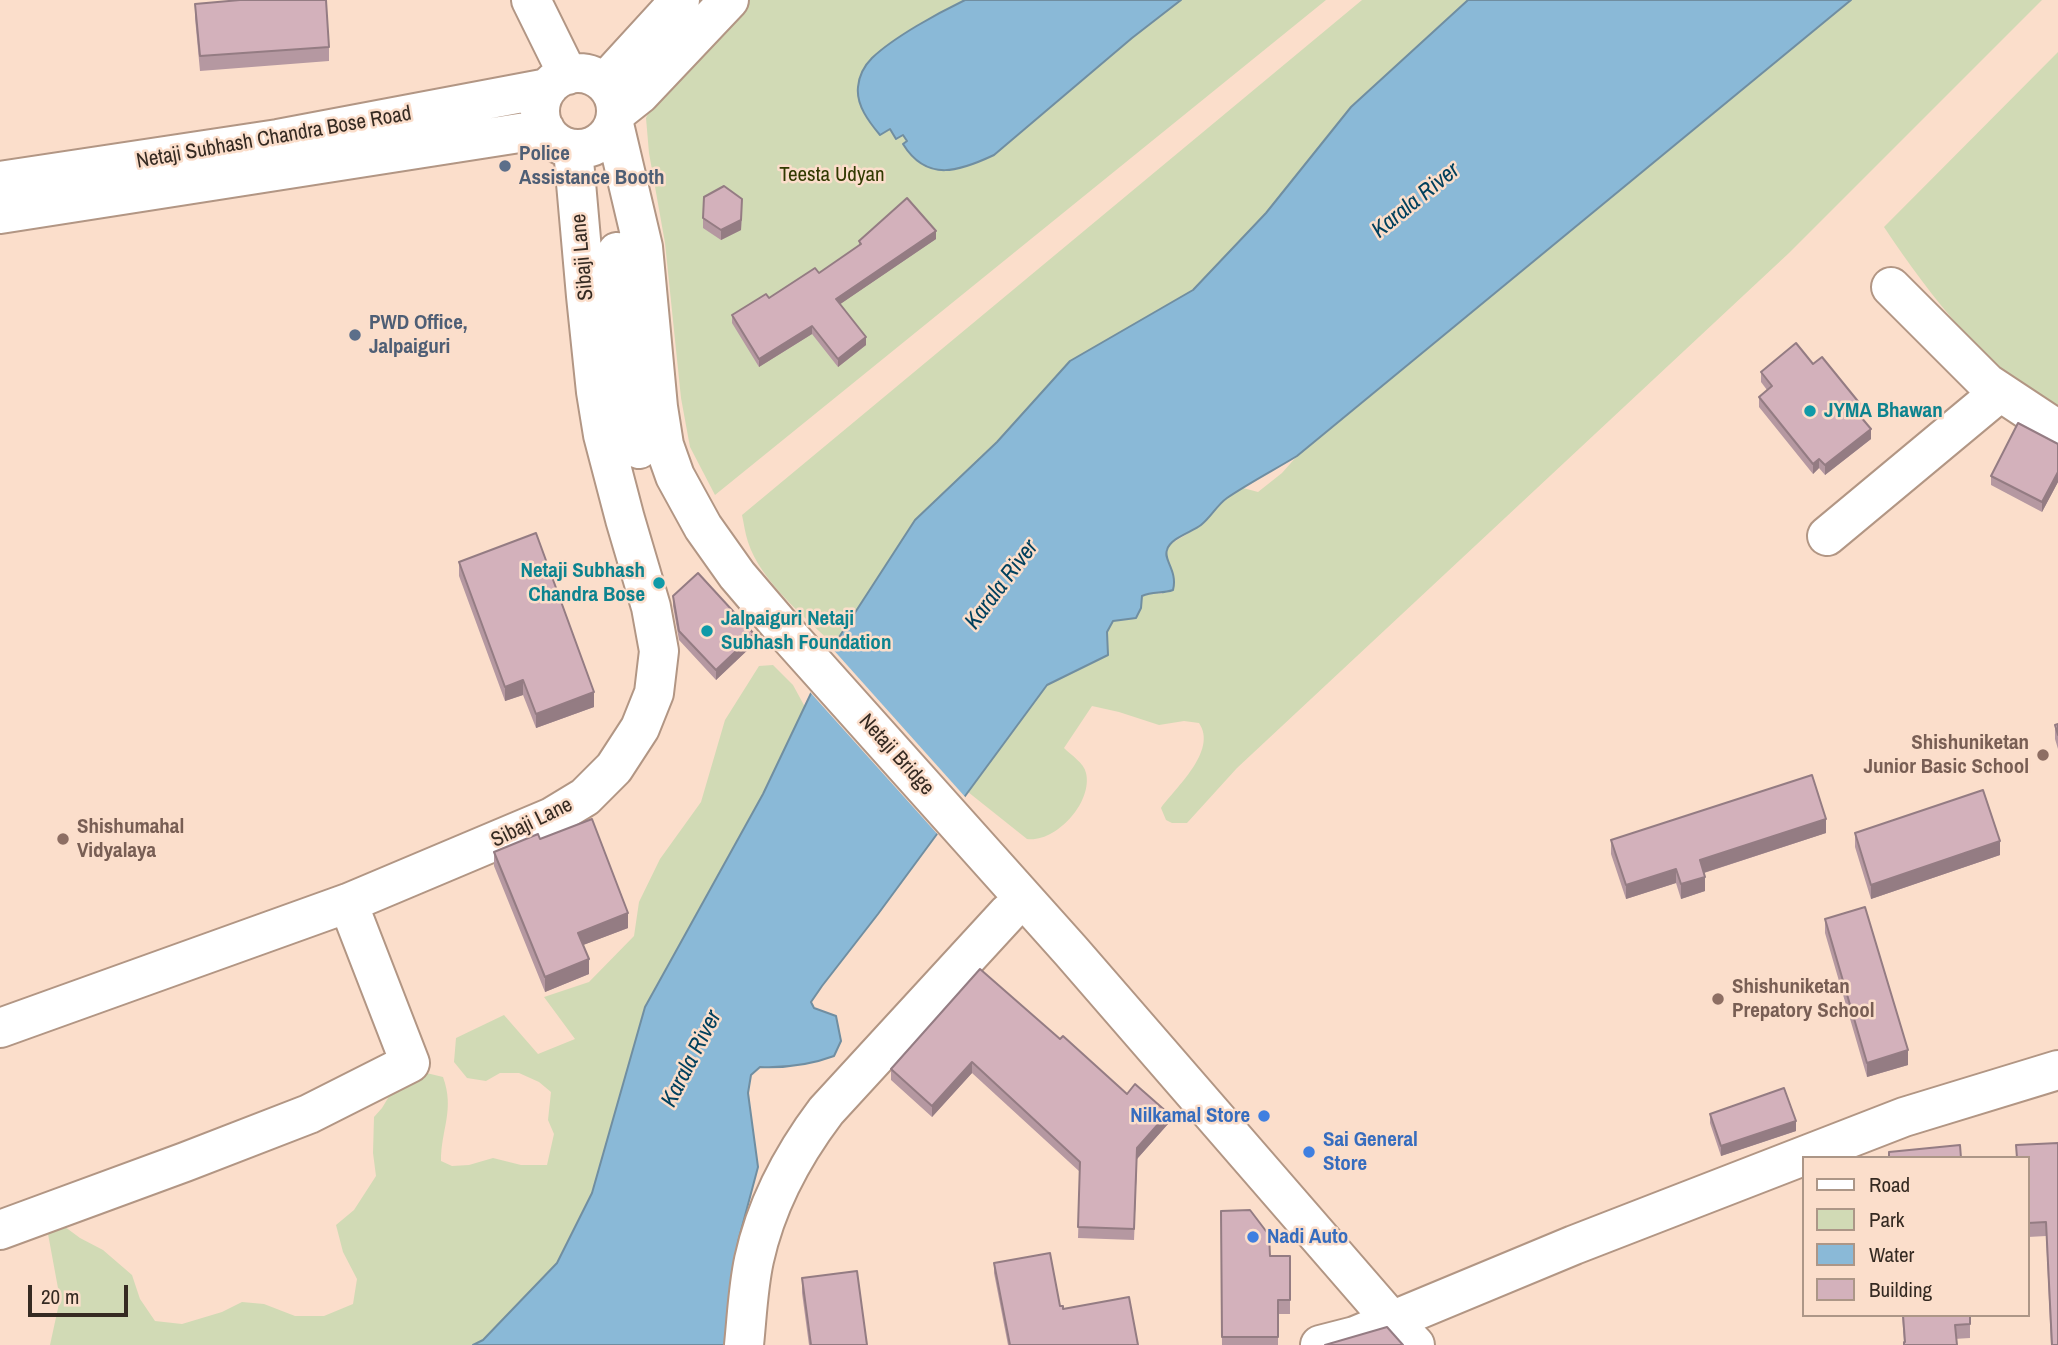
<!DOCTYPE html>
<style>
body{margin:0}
#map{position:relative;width:2058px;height:1345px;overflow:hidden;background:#fbdecb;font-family:"Archivo Narrow",sans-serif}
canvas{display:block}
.legend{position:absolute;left:1802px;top:1156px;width:228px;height:161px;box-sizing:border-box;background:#fbdecb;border:2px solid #ac9687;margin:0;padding:9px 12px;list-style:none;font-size:21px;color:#352a22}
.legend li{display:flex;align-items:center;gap:14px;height:35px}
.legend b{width:35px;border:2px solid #ac9687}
.scale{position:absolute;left:28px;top:1285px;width:100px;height:32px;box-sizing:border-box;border:4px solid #352a22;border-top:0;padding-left:9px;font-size:21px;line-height:24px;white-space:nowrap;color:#352a22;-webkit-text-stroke:5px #fbdecb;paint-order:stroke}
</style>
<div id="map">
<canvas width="2058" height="1345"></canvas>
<ul class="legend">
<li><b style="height:9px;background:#fff"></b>Road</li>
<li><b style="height:19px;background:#d1dab5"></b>Park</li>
<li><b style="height:19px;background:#8ab9d7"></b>Water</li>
<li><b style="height:19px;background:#d3b1bb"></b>Building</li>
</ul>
<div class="scale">20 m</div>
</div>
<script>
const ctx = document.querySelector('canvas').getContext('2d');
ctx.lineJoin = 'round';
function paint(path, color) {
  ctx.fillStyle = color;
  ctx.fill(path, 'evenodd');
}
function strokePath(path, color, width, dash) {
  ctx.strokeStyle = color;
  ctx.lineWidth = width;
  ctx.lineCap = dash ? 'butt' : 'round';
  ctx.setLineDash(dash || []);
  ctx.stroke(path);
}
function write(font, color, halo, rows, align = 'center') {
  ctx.font = font + ' "Archivo Narrow",sans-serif';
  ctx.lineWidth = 5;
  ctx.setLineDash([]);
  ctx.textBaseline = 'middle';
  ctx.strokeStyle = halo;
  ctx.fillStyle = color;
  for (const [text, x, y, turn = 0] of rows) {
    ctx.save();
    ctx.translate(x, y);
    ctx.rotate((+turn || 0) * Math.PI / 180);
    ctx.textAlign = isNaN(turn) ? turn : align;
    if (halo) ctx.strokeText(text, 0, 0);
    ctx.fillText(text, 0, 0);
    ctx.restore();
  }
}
const green = new Path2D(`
 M748 0H1326L715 495 690 447 681 398 665 243 649 153 646 118 654 102Z
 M1362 0H1523L1035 433 997 442 915 520 834 645C805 617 761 582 748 542 745 533 744 524 742 515Z
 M1851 0H2042L1789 253 1237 768 1187 823H1172L1166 820 1161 808C1175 788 1218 751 1199 723L1184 721 1159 725 1119 712 1092 706 1064 748C1071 755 1084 763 1086 773 1093 802 1056 843 1027 839L968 792 1047 685 1108 655 1107 632 1113 621 1136 618 1141 608 1142 596 1153 592 1162 594 1166 552 1169 545 1202 525 1225 499 1243 488 1258 492 1282 473 1297 456Z
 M2058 52V418C1986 365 1933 301 1884 227Z
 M773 665 793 685 805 707 763 794 645 1007 592 1193 557 1263 483 1340 473 1345H50L60 1299 46 1223 57 1221 80 1238 103 1250 132 1275 140 1299 155 1321 182 1324 222 1312 242 1302 264 1304 295 1316H324L353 1304 357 1279 343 1252 336 1225 354 1210 376 1176 373 1153 374 1117 382 1108 394 1088 414 1070 443 1077C455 1110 441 1129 441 1161L452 1166 469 1165 493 1158 521 1165H547L554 1134 548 1120 551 1092 539 1082 519 1073H500L486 1081 467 1078 454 1062 456 1038 504 1015 538 1054 575 1039 544 997 589 982 634 936 639 902 660 859 701 802 725 720 759 666Z`);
const water = new Path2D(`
 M965 0H1181L1132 38 994 155C960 171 927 183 903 144L907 141 903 135 896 139 890 129 880 135C869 122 856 105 858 87 859 76 865 65 872 58 894 37 938 13 965 0Z
 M1468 0H1851L1297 456C1274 470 1249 483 1227 498 1217 505 1211 517 1201 525 1192 532 1170 538 1167 550 1163 560 1178 571 1173 590 1162 594 1153 591 1142 596L1141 608 1136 618 1113 621 1107 632 1108 655 1047 685 878 914 822 986 811 1002 814 1008 836 1016 841 1041 834 1056C810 1065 786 1068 760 1067L751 1075 748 1093 758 1167 738 1242 727 1345H473L483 1340 557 1263 592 1193 645 1007 763 794 834 645 915 520 997 442 1070 361 1193 290 1266 213 1351 107Z`);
const pier = new Path2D(`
 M830 646 967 799 940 837 809 691Z`);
const minor = new Path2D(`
 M531 0 568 75
 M540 111a38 38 0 1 1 76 0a38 38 0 1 1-76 0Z
 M604 83 680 0
 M616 113 640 94 729 0
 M614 124 643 247 658 407 664 445 675 476 703 527 737 575 790 637 1071 951 1392 1321 1415 1345
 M0 181 278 139 548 88
 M0 214 545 129
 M617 252 627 376 639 449
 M1891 287 1987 383 2058 430
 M1827 536 2000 392
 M0 1028 348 903 552 817 585 797 614 768 640 728 654 693 659 651 651 607 625 519 603 435 596 392 586 296 573 149
 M0 1230 185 1162 309 1114 410 1063 348 903
 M744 1345C747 1316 748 1288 754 1260 766 1205 792 1156 826 1111L1008 913
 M1320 1345 1355 1336 1574 1245 1904 1117 2058 1070`);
const wall = new Path2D(`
 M195 4 329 47V61L200 71 195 18Z
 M742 208 741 230 721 240 703 228V218Z
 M936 239 840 304 866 345 838 367 812 334 759 367 732 323V315L769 298 819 273 859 245V241Z
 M1813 364 1861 415 1860 416 1871 439 1825 475 1819 468 1813 474 1759 407V397L1767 390 1761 382V372Z
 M2058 444V482L2042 512 1991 485V476Z
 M459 562 594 707 536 728 523 695 505 701 459 576Z
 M673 596 754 644 716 680 679 640 673 606Z
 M2058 724V749L2055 739V725Z
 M1826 833 1704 873 1705 891 1681 899 1676 883 1626 899 1611 854V840Z
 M1855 833 2000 855 1871 899 1855 847Z
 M540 839 628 928 583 945 589 974 545 992 494 866V852Z
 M1825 919 1908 1065 1867 1077 1825 933Z
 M1060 1039 1127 1094 1168 1124 1137 1159 1134 1240 1078 1238 1080 1172 972 1073 932 1117 891 1080V1069Z
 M1710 1114 1796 1131 1721 1156 1710 1123Z
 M2058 1143V1345H2051L2046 1236 2028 1237V1158H2016V1145Z
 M1221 1211 1270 1256H1290V1314H1278V1345H1222Z
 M994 1263 1063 1309 1138 1345H1008L994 1273Z
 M802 1278 867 1345H809L802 1293Z
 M1902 1315H1970V1338L1904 1342Z`);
const shadedWall = new Path2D(`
 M742 208 741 230 721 240V230Z
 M936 231V239L836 307V299Z
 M812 326V334L759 367V359Z
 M866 337V345L838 367V359Z
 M1861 405V415L1855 420V410Z
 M1871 429V439L1825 475V465Z
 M1819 459V468L1813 474V464Z
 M2058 472V482L2042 512V502Z
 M754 634V644L716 680V670Z
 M523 680V695L505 701V687Z
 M594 692V707L536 728V714Z
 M1826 819V833L1700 874V860Z
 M2000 841V855L1871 899V885Z
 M1676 869V883L1626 899V885Z
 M1705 877V891L1681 899V884Z
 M628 913V928L578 947V933Z
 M589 959V974L545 992V977Z
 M1908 1050V1065L1867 1077V1063Z
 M972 1062V1073L932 1117V1106Z
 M1168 1113V1124L1137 1159 1134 1240 1137 1148Z
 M1796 1121V1131L1721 1156V1146Z`);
const building = new Path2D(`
 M240 0H326L329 47 200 56 195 4Z
 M724 186 742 199 741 220 721 230 703 218 704 197Z
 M907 198 936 231 836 299 866 337 838 359 812 326 759 359 732 315 766 294 769 298 815 268 819 273 861 244 859 241Z
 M1796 343 1813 364 1822 357 1861 405 1855 410 1871 429 1825 465 1819 459 1813 464 1759 397 1772 386 1761 372Z
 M2018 423 2058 444V472L2042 502 1991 476Z
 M536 533 594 692 536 714 523 680 505 687 459 562Z
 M698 573 754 634 716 670 679 631 673 596Z
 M2058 724V735L2055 725Z
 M1812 775 1826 819 1700 860 1705 877 1681 884 1676 869 1626 885 1611 840Z
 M1983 790 2000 841 1871 885 1855 833Z
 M592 819 628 913 578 933 589 959 545 977 494 852 538 834 540 839Z
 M1865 907 1908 1050 1867 1063 1825 919Z
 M980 969 1060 1039 1063 1036 1127 1094 1135 1084 1168 1113 1137 1148 1134 1229 1078 1227 1080 1162 972 1062 932 1106 891 1069Z
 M1784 1088 1796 1121 1721 1146 1710 1114Z
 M2058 1143V1345H2052L2046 1222 2028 1223V1158H2017L2016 1145Z
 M1960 1145 1961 1158H1889V1152Z
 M1250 1210 1269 1235 1270 1256H1290V1300H1278V1337H1222L1221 1211Z
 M1050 1253 1060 1306H1063V1309L1129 1297 1138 1345H1010L994 1263Z
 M857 1271 867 1345H811L802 1278Z
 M1903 1315H1970V1324L1955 1325 1957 1345H1904V1342H1905Z
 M1387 1327 1403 1345H1325Z`);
const markers = [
 [505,166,7,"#5c6f8a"],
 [355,335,7,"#5c6f8a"],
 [1810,411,7,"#0f9aa8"],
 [659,583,7,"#0f9aa8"],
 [707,631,7,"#0f9aa8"],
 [2043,755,7,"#8d6e63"],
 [63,839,7,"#8d6e63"],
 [1718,999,7,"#8d6e63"],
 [1264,1116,7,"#3f7fe0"],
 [1309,1152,7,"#3f7fe0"],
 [1253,1237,7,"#3f7fe0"]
];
const streetNames = [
 ["Netaji Subhash Chandra Bose Road",274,138,-10],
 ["Sibaji Lane",583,257,-95],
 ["Netaji Bridge",896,755,48],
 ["Sibaji Lane",532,823,-26]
];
const serviceNames = [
 ["Police",519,154],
 ["Assistance Booth",519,178],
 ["PWD Office,",369,323],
 ["Jalpaiguri",369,347]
];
const parkNames = [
 ["Teesta Udyan",832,175]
];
const cultureNames = [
 ["JYMA Bhawan",1824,411],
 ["Netaji Subhash",645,571,"right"],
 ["Chandra Bose",645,595,"right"],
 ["Jalpaiguri Netaji",721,619],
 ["Subhash Foundation",721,643]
];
const educationNames = [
 ["Shishuniketan",2029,743,"right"],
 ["Junior Basic School",2029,767,"right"],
 ["Shishumahal",77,827],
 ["Vidyalaya",77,851],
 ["Shishuniketan",1732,987],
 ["Prepatory School",1732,1011]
];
const shopNames = [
 ["Nilkamal Store",1250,1116,"right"],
 ["Sai General",1323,1140],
 ["Store",1323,1164],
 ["Nadi Auto",1267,1237]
];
const waterNames = [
 ["Karala River",1416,201,-39],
 ["Karala River",1002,585,-53],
 ["Karala River",692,1059,-63]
];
paint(green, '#d1dab5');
paint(water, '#8ab9d7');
strokePath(water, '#708ea1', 2);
paint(pier, '#fbdecb');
strokePath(minor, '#b29684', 42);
strokePath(minor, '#fff', 38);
paint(wall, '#b598a1');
paint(shadedWall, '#947c83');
paint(building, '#d3b1bb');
strokePath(building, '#947c83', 2);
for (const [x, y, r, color] of markers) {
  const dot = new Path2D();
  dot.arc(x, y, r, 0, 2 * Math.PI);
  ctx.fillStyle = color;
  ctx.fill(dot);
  strokePath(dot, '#fbdecb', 2.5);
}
write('21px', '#352a22', '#fbdecb', streetNames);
write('bold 21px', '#4e5e75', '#fbdecb', serviceNames, 'left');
write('21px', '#313a01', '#fbdecb', parkNames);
write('bold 21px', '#0d838f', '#fbdecb', cultureNames, 'left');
write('bold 21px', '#785e54', '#fbdecb', educationNames, 'left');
write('bold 21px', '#366cbe', '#fbdecb', shopNames, 'left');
write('italic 23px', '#00405d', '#fbdecb', waterNames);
</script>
